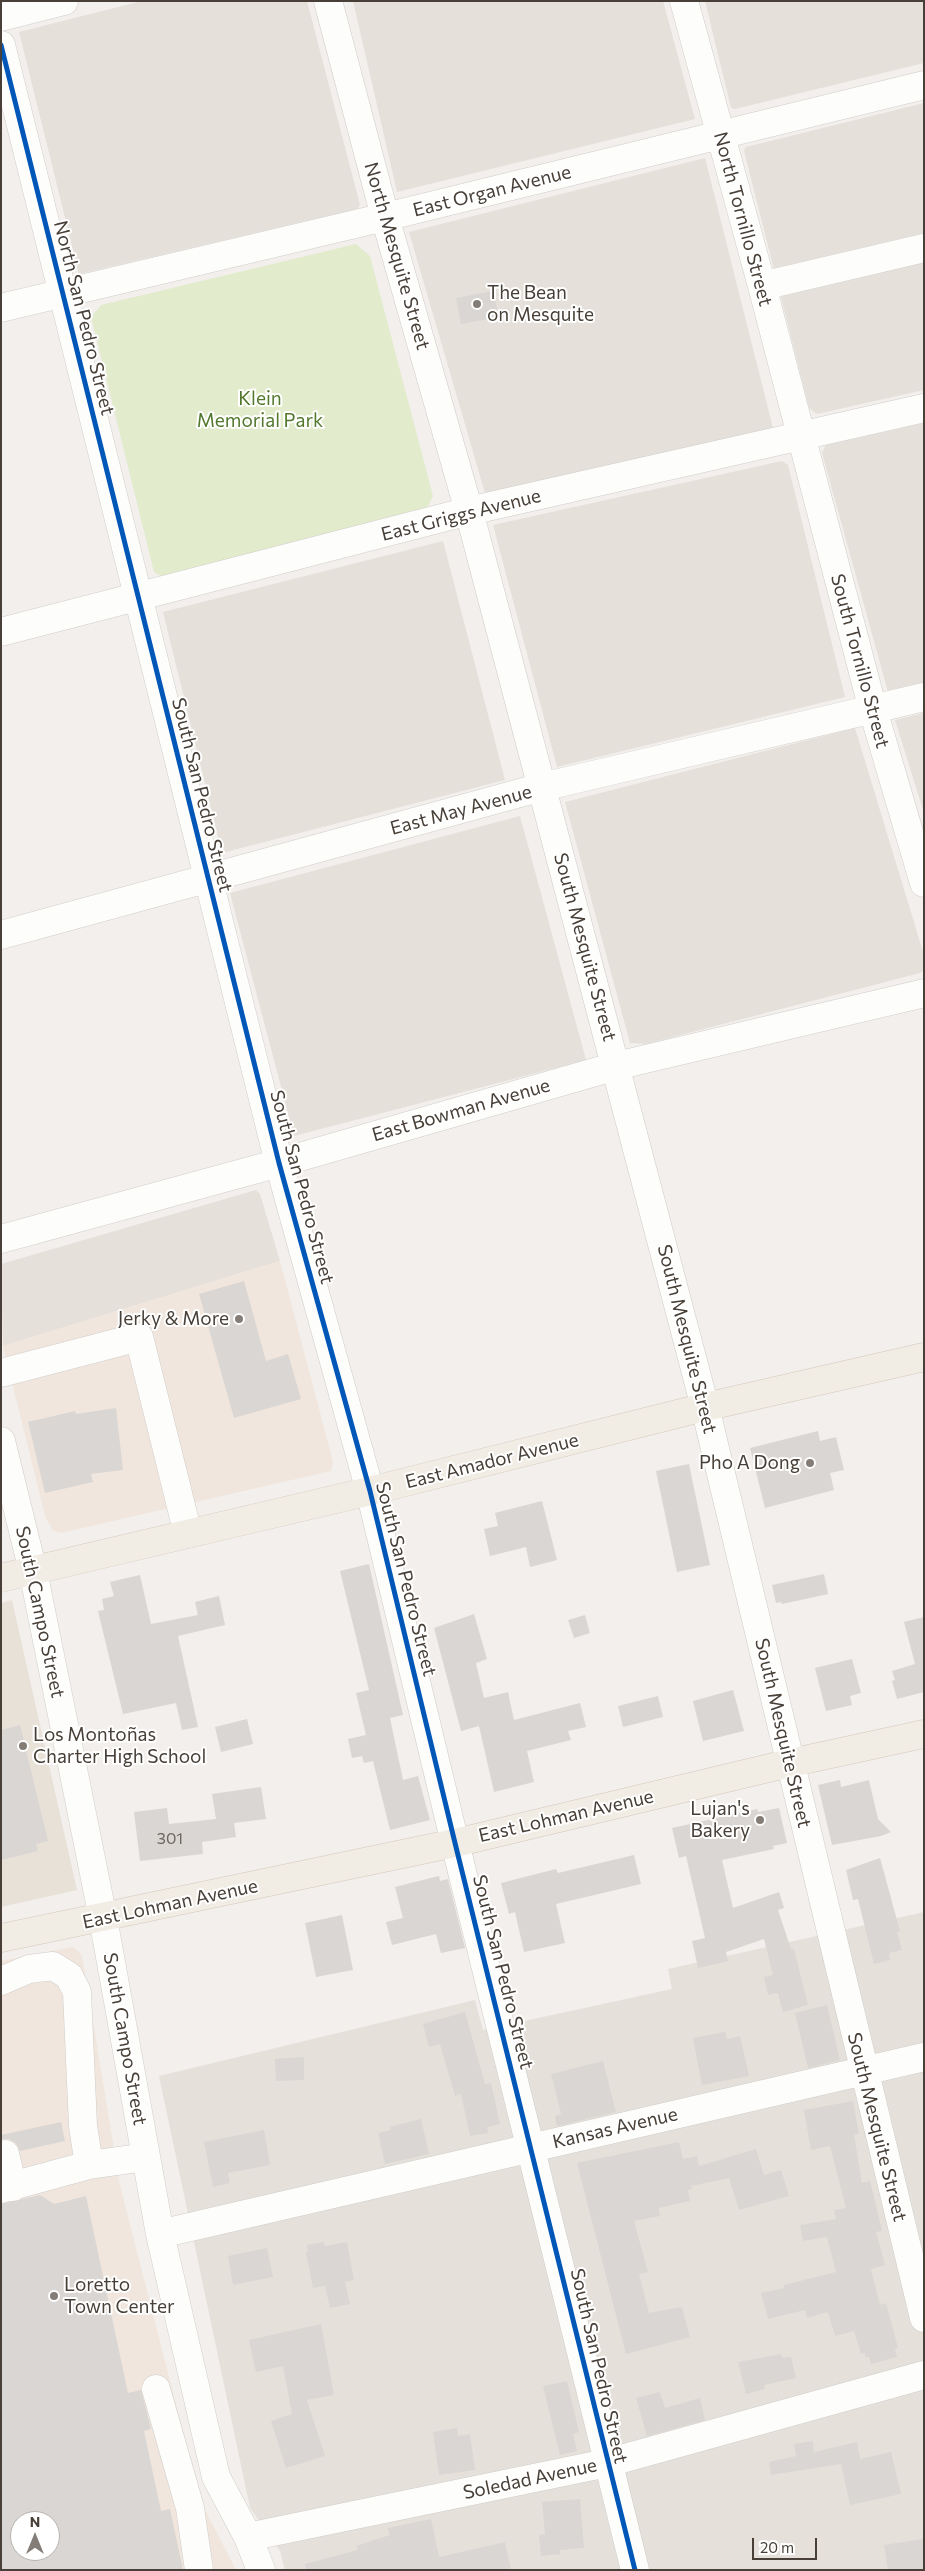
<!DOCTYPE html>
<meta charset="utf-8">
<style>
body{margin:0}
#map{position:relative;width:925px;height:2571px;overflow:hidden;background:#f2efec;font-family:Commissioner,sans-serif}
canvas{display:block}
.frame{position:absolute;inset:0;border:2px solid #484038;pointer-events:none}
.north{position:absolute;left:10px;top:2511px;width:50px;height:50px;box-sizing:border-box;background:#fff;border:1px solid #b6b3af;border-radius:50%;rotate:0deg;font-size:14px;font-weight:700;line-height:20px;text-align:center;color:#484038}
.north::after{content:'';display:block;margin:auto;width:18px;height:22px;background:#847d77;clip-path:polygon(50% 0,100% 100%,50% 72%,0 100%)}
.scale{position:absolute;left:752px;top:2538px;width:65px;height:22px;box-sizing:border-box;border:2px solid #484038;border-top:0;padding-left:6px;font-size:15px;line-height:18px;white-space:nowrap;color:#484038;-webkit-text-stroke:4px #fff;paint-order:stroke}
</style>
<div id="map">
<canvas width="925" height="2571"></canvas>
<div class="frame"></div>
<div class="north">N</div>
<div class="scale">20 m</div>
</div>
<script>
const ctx = document.querySelector('canvas').getContext('2d');
ctx.lineJoin = 'round';
function paint(path, color) {
  ctx.fillStyle = color;
  ctx.fill(path, 'evenodd');
}
function strokePath(path, color, width, dash) {
  ctx.strokeStyle = color;
  ctx.lineWidth = width;
  ctx.lineCap = dash ? 'butt' : 'round';
  ctx.setLineDash(dash || []);
  ctx.stroke(path);
}
function write(font, color, halo, rows, align = 'center') {
  ctx.font = font + ' Commissioner,sans-serif';
  ctx.lineWidth = 4;
  ctx.setLineDash([]);
  ctx.textBaseline = 'middle';
  ctx.strokeStyle = halo;
  ctx.fillStyle = color;
  for (const [text, x, y, turn = 0] of rows) {
    ctx.save();
    ctx.translate(x, y);
    ctx.rotate((+turn || 0) * Math.PI / 180);
    ctx.textAlign = isNaN(turn) ? turn : align;
    if (halo) ctx.strokeText(text, 0, 0);
    ctx.fillText(text, 0, 0);
    ctx.restore();
  }
}
const residential = new Path2D(`
 M142 1H307L360 205 357 209 79 274 19 32Z
 M353 1H663L695 119 397 192Z
 M705 1H924V63L735 109 731 108Z
 M924 103V390L817 414 809 408 744 151 746 147Z
 M705 158 773 428 485 493 409 232Z
 M924 423V683L888 692 822 453 826 445Z
 M782 461 788 465 845 697 557 767 493 525Z
 M443 541 505 780 222 853 163 612Z
 M924 713V813L895 720Z
 M855 728 924 955V969L920 973 646 1044 630 1043 565 802Z
 M520 816 586 1060 294 1136 230 893Z
 M256 1190 260 1194 280 1261 3 1346 1 1264Z
 M924 1912V2570H285L280 2551 250 2508 159 2076 475 2000 483 2030 672 1989 668 1969Z`);
const commercial = new Path2D(`
 M280 1261 331 1454 333 1464 331 1471 61 1533 53 1531 45 1516 3 1346Z
 M73 1947 82 1955 120 2185 201 2502 236 2570H1V1961ZM20 2521H50V2551H20Z`);
const education = new Path2D(`
 M12 1600 77 1890 1 1907V1603Z`);
const green = new Path2D(`
 M356 244 370 256 433 496 425 512 163 577 154 572 91 317 101 305Z`);
const building = new Path2D(`
 M493 291 499 317 461 324 456 298Z
 M244 1281 266 1361 288 1354 301 1399 234 1418 199 1294Z
 M116 1408 123 1470 91 1474 93 1482 45 1493 28 1422 75 1411 76 1414Z
 M818 1431 820 1441 836 1437 844 1470 830 1473 834 1490 765 1508 750 1448Z
 M689 1464 710 1565 677 1572 656 1471Z
 M542 1501 557 1560 530 1567 526 1547 490 1556 484 1529 498 1526 495 1513Z
 M369 1564 403 1715 390 1718 403 1780 418 1776 430 1820 390 1830 373 1761 364 1763 362 1756 352 1758 348 1739 366 1735 356 1693 369 1690 340 1571Z
 M824 1574 828 1594 782 1604 781 1602 776 1603 772 1585Z
 M140 1575 151 1624 198 1615 195 1602 219 1596 225 1625 178 1636 198 1727 182 1730 176 1703 123 1714 98 1611 104 1610 102 1599 114 1596 110 1582Z
 M474 1614 487 1659 476 1663 484 1698 508 1692 514 1720 580 1703 586 1727 568 1731 571 1740 527 1751 534 1782 494 1792 479 1726 461 1731 434 1628Z
 M585 1615 590 1633 574 1638 568 1620Z
 M924 1617V1692L897 1699 892 1681 895 1680 892 1671 915 1664 904 1622Z
 M852 1659 861 1693 850 1696 852 1705 826 1711 815 1668Z
 M733 1690 744 1731 703 1741 693 1701Z
 M658 1696 663 1717 623 1727 618 1706Z
 M247 1719 253 1744 221 1752 215 1727Z
 M20 1725 48 1841 36 1844 38 1851 1 1860V1730Z
 M840 1780 841 1787 869 1780 878 1819 891 1832 881 1836 832 1845 818 1785Z
 M261 1787 266 1819 234 1823 236 1837 202 1842 203 1854 140 1861 134 1812 167 1808 169 1824 216 1819 212 1794Z
 M779 1808 787 1843 773 1846 774 1849 722 1860 733 1908 779 1892 784 1908 778 1910 791 1949H794L808 2005 783 2012 778 1993 768 1995 764 1977 773 1975 764 1939 726 1952 728 1961 698 1968 692 1941 705 1938 686 1856 679 1858 672 1828 757 1809 758 1812Z
 M634 1855 641 1884 556 1904 565 1943 524 1952 515 1912 509 1914 501 1883 556 1869 558 1873Z
 M880 1858 900 1931 897 1932 902 1950 889 1953 890 1960 874 1964 858 1899 853 1900 846 1870Z
 M439 1876 440 1881 448 1879 465 1948 441 1953 436 1934 392 1945 386 1922 403 1918 395 1887Z
 M342 1915 353 1970 316 1977 305 1923Z
 M827 2005 840 2060 808 2068 795 2013Z
 M465 2012 485 2084 491 2083 500 2124 487 2127 488 2133 470 2136 461 2094 455 2096 440 2044 429 2047 423 2024Z
 M725 2032 727 2039 740 2036 749 2076 702 2085 693 2038Z
 M304 2057V2080L276 2081 275 2059Z
 M603 2061 616 2112 557 2126 555 2116 561 2114 551 2074Z
 M853 2101 859 2134 854 2135 862 2183 870 2181 882 2231 876 2232 885 2265 871 2269 880 2305 886 2303 898 2348 895 2349 897 2357 871 2364 869 2357H865V2353L861 2354 854 2331 835 2336 828 2312 807 2318 805 2310 768 2319 761 2293 784 2288V2285L836 2272 827 2237 803 2241 800 2225 836 2219 834 2210 846 2208 830 2146 811 2150 804 2110Z
 M421 2119 429 2154 385 2164 378 2133 391 2130 390 2127Z
 M61 2122 65 2141 20 2151 16 2143 9 2139H1V2135Z
 M264 2130 270 2165 228 2173 230 2183 213 2187 204 2142Z
 M679 2142 683 2159 697 2156 699 2166 756 2149 764 2175 781 2170 789 2196 739 2210 729 2178 691 2186 692 2189 688 2190 690 2201 659 2208 660 2216 634 2221 648 2272 639 2274 649 2313 682 2307 690 2337 626 2354 577 2163Z
 M40 2195 54 2204 86 2196 128 2393 141 2390 151 2429 144 2431 161 2511 170 2509 183 2570H1V2204ZM20 2521H50V2551H20Z
 M324 2242 325 2246 347 2242 354 2280 345 2282 350 2304 330 2308 325 2286 313 2288 306 2252H308L307 2245Z
 M267 2248 273 2277 233 2285 228 2256Z
 M321 2324 334 2395 307 2400 325 2456 286 2468 271 2421 292 2414 283 2366 256 2372 249 2340Z
 M781 2354 782 2358 791 2357 796 2378 764 2385 765 2389 746 2394 738 2362Z
 M567 2381 579 2432 573 2434 577 2451 560 2455 543 2386Z
 M660 2392 665 2408 700 2398 705 2420 647 2436 636 2398Z
 M457 2428 458 2436 470 2434 475 2470 439 2475 433 2432Z
 M813 2441 814 2452 857 2442 860 2459 891 2452 901 2494 850 2505 841 2464 771 2475 769 2462 796 2456 794 2444Z
 M580 2499 584 2548 560 2550V2554L541 2556 539 2535 545 2534 542 2502Z
 M431 2519 439 2557 505 2542 511 2570H306L305 2564 358 2550 356 2546 390 2535 388 2528Z
 M924 2539V2570H888L884 2545Z`);
const minor = new Path2D(`
 M328 1 385 217 469 511 705 1407 924 2318
 M684 1 762 286 873 710 924 883
 M1 17 64 1
 M1 45 279 1163 370 1491 455 1843 635 2570
 M762 286 924 248
 M1 308 385 217 924 85
 M1 632 469 511 924 408
 M1 935 542 787 924 697
 M1 1239 279 1163 616 1066 924 993
 M1 1373 139 1337 188 1534
 M1 1441 33 1571 103 1918 160 2234 216 2477 248 2537 261 2570
 M1 1981 29 1969 53 1966 69 1976 77 1992 83 2126 89 2165 146 2157
 M5 2154 13 2187
 M1 2189 89 2165
 M160 2234 924 2057
 M156 2389 190 2508 199 2570
 M248 2537 607 2463 924 2375`);
const major = new Path2D(`
 M1 1578 370 1491 705 1407 924 1357
 M1 1938 455 1843 790 1763 924 1734`);
const cycleway = new Path2D(`
 M1 45 279 1163 370 1491 455 1843 635 2570`);
const markers = [
 [477,304,5,"#847d77"],
 [239,1319,5,"#847d77"],
 [810,1463,5,"#847d77"],
 [23,1746,5,"#847d77"],
 [760,1820,5,"#847d77"],
 [54,2296,5,"#847d77"]
];
const numberNames = [
 ["301",170,1839]
];
const streetNames = [
 ["East Organ Avenue",492,191,-14],
 ["North Tornillo Street",743,219,75],
 ["North Mesquite Street",397,256,74],
 ["North San Pedro Street",84,318,76],
 ["East Griggs Avenue",461,515,-14],
 ["South Tornillo Street",860,661,75],
 ["South San Pedro Street",202,795,76],
 ["East May Avenue",461,810,-15],
 ["South Mesquite Street",585,947,75],
 ["East Bowman Avenue",461,1110,-16],
 ["South San Pedro Street",302,1187,75],
 ["South Mesquite Street",687,1339,76],
 ["East Amador Avenue",492,1461,-14],
 ["South San Pedro Street",406,1579,76],
 ["South Campo Street",40,1612,78],
 ["South Mesquite Street",783,1733,77],
 ["East Lohman Avenue",566,1816,-13],
 ["East Lohman Avenue",170,1904,-12],
 ["South San Pedro Street",503,1972,76],
 ["South Campo Street",125,2039,80],
 ["South Mesquite Street",877,2127,76],
 ["Kansas Avenue",615,2128,-13],
 ["South San Pedro Street",599,2366,77],
 ["Soledad Avenue",530,2479,-12]
];
const poiNames = [
 ["The Bean",487,293],
 ["on Mesquite",487,315],
 ["Jerky & More",229,1319,"right"],
 ["Pho A Dong",800,1463,"right"],
 ["Los Montoñas",33,1735],
 ["Charter High School",33,1757],
 ["Lujan's",750,1809,"right"],
 ["Bakery",750,1831,"right"],
 ["Loretto",64,2285],
 ["Town Center",64,2307]
];
const parkNames = [
 ["Klein",260,399],
 ["Memorial Park",260,421]
];
paint(residential, '#e5e0da');
paint(commercial, '#f1e6dd');
paint(education, '#e8e1d8');
paint(green, '#e3ebcd');
paint(building, '#dad6d3');
strokePath(minor, '#d0cdc9', 29);
strokePath(major, '#d3c8ba', 29);
strokePath(minor, '#fdfdfc', 28);
strokePath(major, '#f1ece4', 28);
strokePath(cycleway, '#0057b8', 5);
for (const [x, y, r, color] of markers) {
  const dot = new Path2D();
  dot.arc(x, y, r, 0, 2 * Math.PI);
  ctx.fillStyle = color;
  ctx.fill(dot);
  strokePath(dot, '#fff', 2);
}
write('16px', '#6e6760', null, numberNames);
write('19px', '#484038', '#fff', streetNames);
write('19px', '#484038', '#fff', poiNames, 'left');
write('19px', '#52782d', '#fff', parkNames);
</script>
